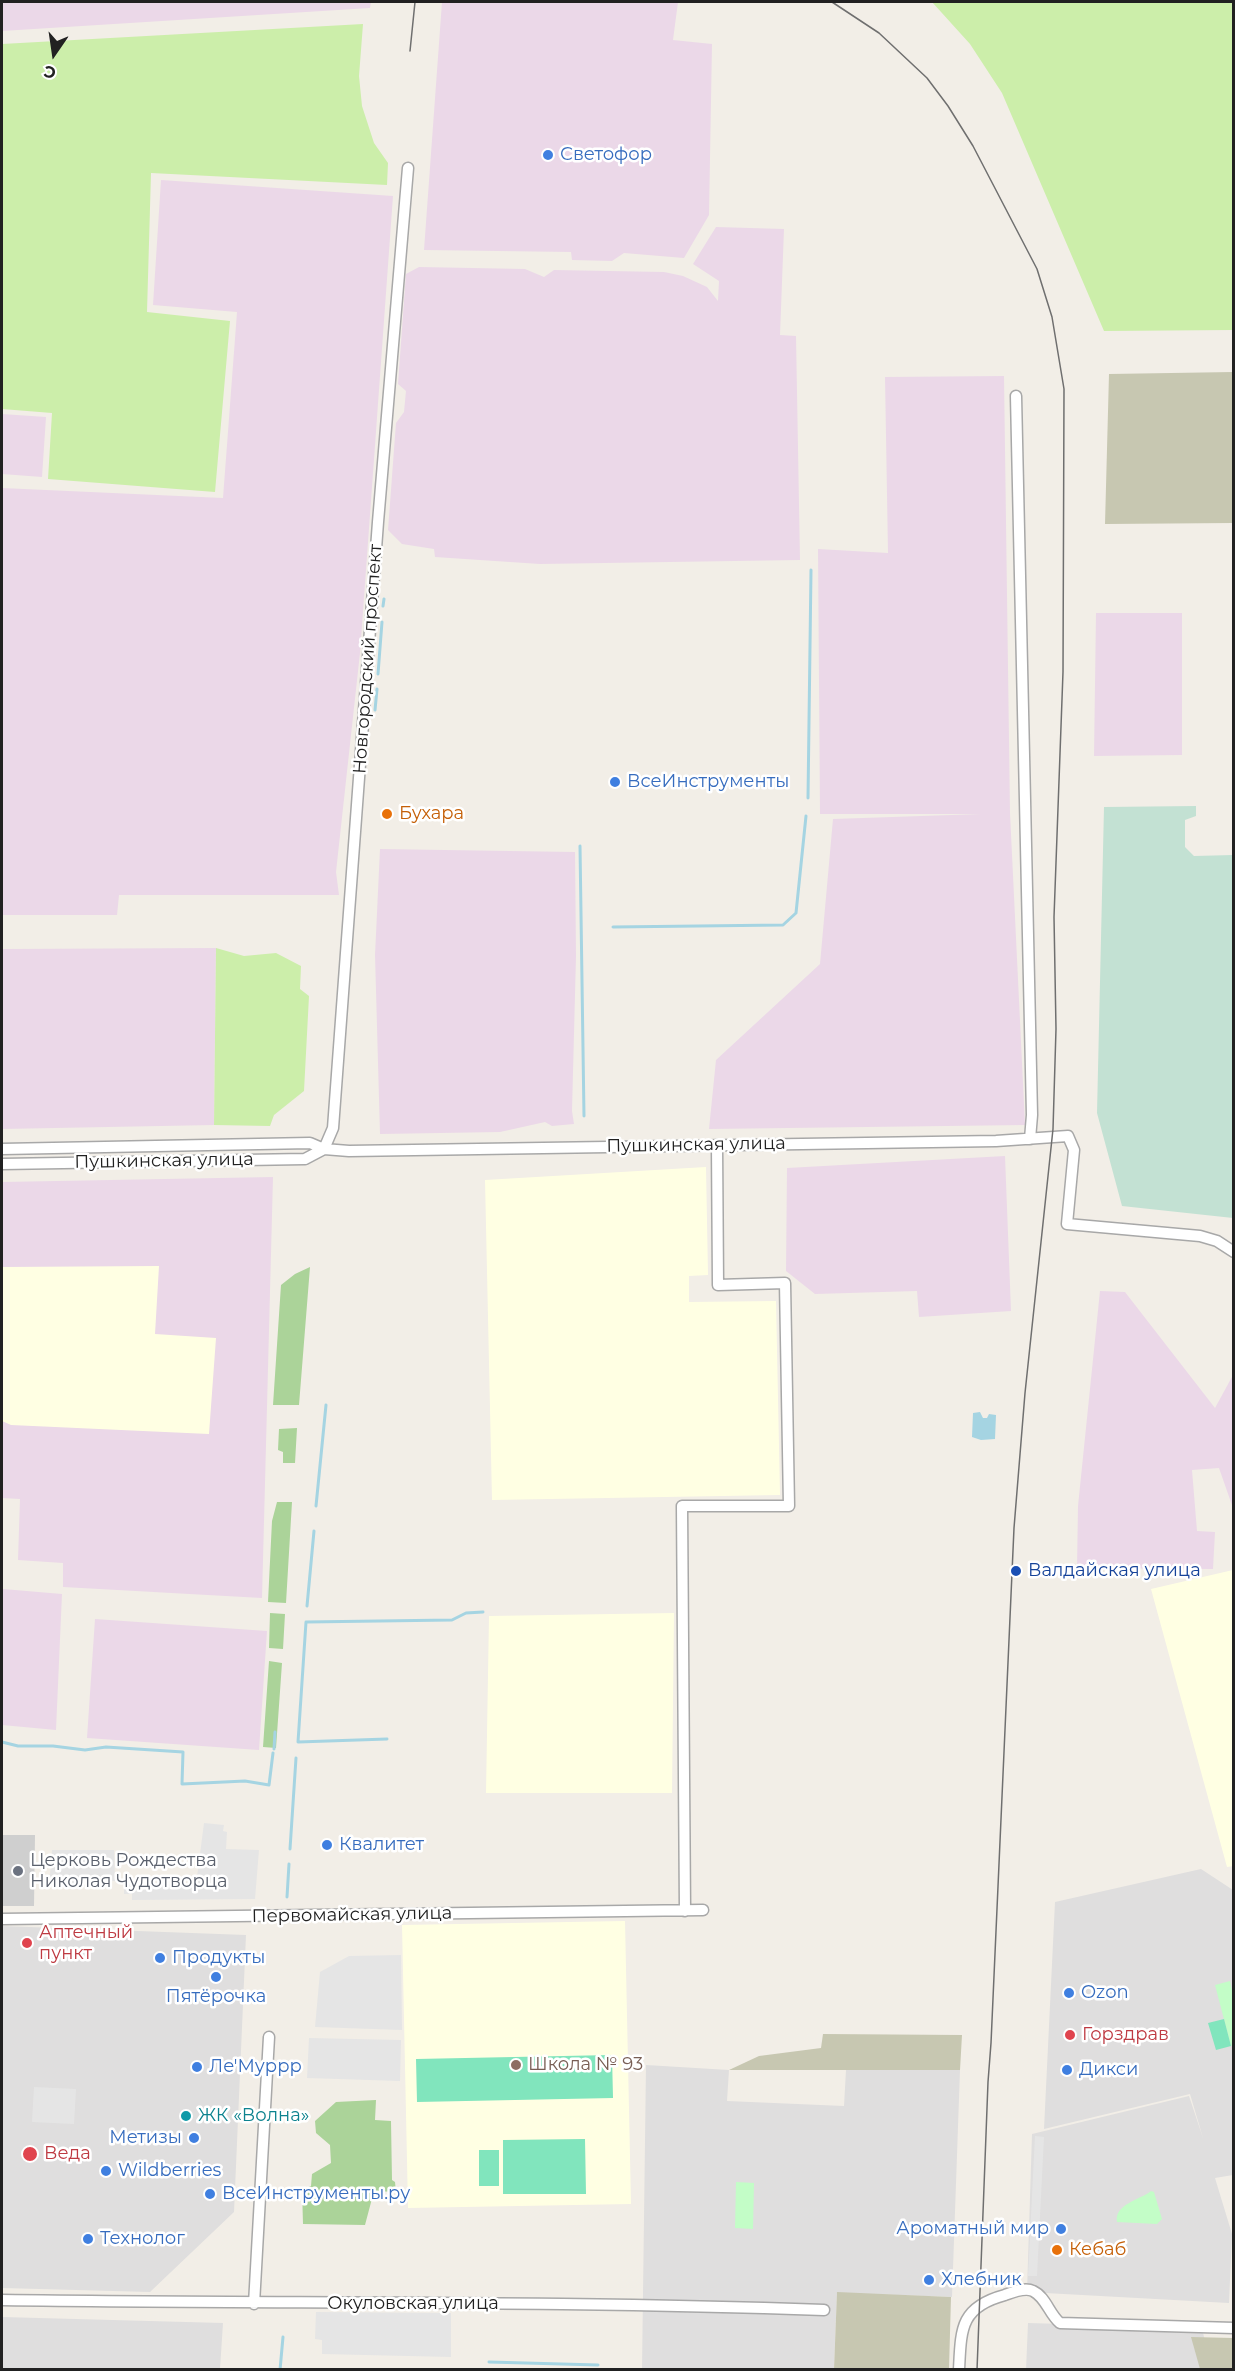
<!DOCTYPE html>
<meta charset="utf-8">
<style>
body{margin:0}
#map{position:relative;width:1235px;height:2371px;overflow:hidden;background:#f2eee7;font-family:Montserrat,sans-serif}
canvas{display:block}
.frame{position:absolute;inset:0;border:3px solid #212121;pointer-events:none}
.north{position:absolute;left:24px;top:24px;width:60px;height:60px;-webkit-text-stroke:4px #fff;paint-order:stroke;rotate:193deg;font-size:16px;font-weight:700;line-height:24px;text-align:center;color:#212121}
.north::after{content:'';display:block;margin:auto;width:21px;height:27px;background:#212121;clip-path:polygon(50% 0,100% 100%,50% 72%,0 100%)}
</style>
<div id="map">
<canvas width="1235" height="2371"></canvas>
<div class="frame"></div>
<div class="north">С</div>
</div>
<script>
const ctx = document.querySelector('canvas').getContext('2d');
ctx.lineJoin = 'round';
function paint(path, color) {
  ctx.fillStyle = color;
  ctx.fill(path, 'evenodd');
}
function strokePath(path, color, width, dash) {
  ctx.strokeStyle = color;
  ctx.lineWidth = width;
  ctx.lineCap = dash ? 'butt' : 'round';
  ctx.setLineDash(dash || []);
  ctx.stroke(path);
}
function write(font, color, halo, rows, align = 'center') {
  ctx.font = font + ' Montserrat,sans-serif';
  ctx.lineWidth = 5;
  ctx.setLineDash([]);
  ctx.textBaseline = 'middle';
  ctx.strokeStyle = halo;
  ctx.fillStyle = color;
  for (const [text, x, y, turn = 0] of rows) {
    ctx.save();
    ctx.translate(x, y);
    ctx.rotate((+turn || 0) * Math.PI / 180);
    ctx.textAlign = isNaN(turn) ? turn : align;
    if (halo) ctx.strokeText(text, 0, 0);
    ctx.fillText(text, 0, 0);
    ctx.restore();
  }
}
const residential = new Path2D(`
 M1201 1869 1233 1890V2175L1215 2178 1232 2234 1229 2303 1027 2292 1032 2134 1189 2096 1203 2138 1190 2094 1044 2129 1055 1902Z
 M2 1926 246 1935 234 2212 150 2292 2 2288Z
 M646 2065 729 2070 727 2101 844 2106 846 2070H960L952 2297 837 2293 834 2369 642 2370Z
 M2 2317 223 2323 220 2369H2Z
 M1028 2323 1202 2328 1211 2369 1026 2370Z`);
const industrial = new Path2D(`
 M2 2H371L370 8 2 31Z
 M442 2H678L673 40 712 44 709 215 684 258 624 253 612 261 572 260 571 252 424 250Z
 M161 180 393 196 360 653 336 872 339 895H119L117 915H2V488L223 498 237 312 153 305Z
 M716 227 784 229 780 335 796 336 800 560 540 564 435 557 434 549 402 544 388 530 396 423 404 412 406 391 398 384 406 274 419 267 525 269 544 277 554 270 664 272 683 276 707 287 718 301 719 281 693 264Z
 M1004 376 1010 813 1025 1125 709 1129 716 1060 820 964 833 819 981 814H820L818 549 888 553 885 377Z
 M2 414 46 417 42 477 2 474Z
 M1096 613H1182V755L1094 756Z
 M380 849 575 852 576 956 572 1111 574 1124 552 1126 545 1122 500 1132 380 1134 375 955Z
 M216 948 214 1125 2 1129V949Z
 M1005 1156 1011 1311 919 1317 917 1291 815 1294 786 1271 787 1168Z
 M273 1177 262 1598 63 1587V1563L18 1560 20 1499 2 1498V1182Z
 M1100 1291 1125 1292 1215 1408 1233 1375V1508L1219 1468 1192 1470 1197 1531 1215 1532 1213 1569 1077 1568 1078 1506Z
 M3 1589 62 1594 56 1730 2 1725Z
 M95 1619 267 1631 259 1750 87 1738Z`);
const education = new Path2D(`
 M706 1167 708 1275 689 1276V1302L776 1301 780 1495 492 1500 485 1180Z
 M159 1266 155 1334 216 1338 209 1434 11 1425 2 1421V1267Z
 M1233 1570 1234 1866 1227 1867 1151 1589Z
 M674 1613 672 1793H486L489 1616Z
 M625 1921 631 2204 408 2208 402 1925Z`);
const religious = new Path2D(`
 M2 1835H35L34 1906H2Z`);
const construction = new Path2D(`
 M1233 372V523L1105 524 1109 374Z
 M823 2034 962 2035 960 2070H729L759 2056 821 2048Z
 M837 2292 951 2297 949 2369H834Z
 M1191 2337 1233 2338V2369H1200Z`);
const grass = new Path2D(`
 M932 2H1233V330L1104 331 1002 93 970 44Z
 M363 24 359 76 362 106 374 143 388 163 387 185 151 173 147 312 230 321 215 492 48 479 52 413 2 409V44Z
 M216 948 244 956 276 953 301 966 300 989 309 996 304 1091 274 1115 270 1126 214 1125Z`);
const forest = new Path2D(`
 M310 1267 299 1405H273L281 1285 295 1274Z
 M297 1428 295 1463H283V1452L278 1450 279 1429Z
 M277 1502H292L286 1603 268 1602 272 1521Z
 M270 1613 285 1614 283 1649 269 1648Z
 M269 1661 282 1663 276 1748 263 1747Z
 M376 2100 375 2120 391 2121 392 2180 395 2182 396 2192 374 2191 365 2225 303 2224 302 2189 311 2186 312 2174 331 2163 330 2145 316 2133 315 2121 336 2102Z`);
const wetland = new Path2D(`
 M1196 806V816L1185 820V847L1194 856 1233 855V1218L1122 1206 1097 1113 1104 807Z`);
const park = new Path2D(`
 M1230 1981 1233 1996V2045L1231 2046 1215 1985Z
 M736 2182 754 2183 753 2229 735 2228Z
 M1151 2191 1154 2192 1162 2219 1157 2224 1117 2222C1114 2204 1140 2200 1151 2191Z`);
const pitch = new Path2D(`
 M1224 2019 1231 2046 1216 2050 1208 2023Z
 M612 2055 613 2098 417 2102 416 2059Z
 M585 2139 586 2194H503V2140Z
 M479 2150H499V2186H479Z`);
const parking = new Path2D(`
 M204 1823 224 1825 223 1831 227 1832 226 1849 259 1850 255 1899 132 1900V1894H124V1883L196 1885Z
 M52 1850H114L115 1881H111V1885L103 1886 49 1887Z
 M401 1955 402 2030 315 2027 320 1972 349 1956Z
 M309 2038 401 2040 400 2081 307 2078Z
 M34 2087 76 2089 74 2124 32 2122Z
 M1035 2136 1044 2137 1037 2276H1028Z
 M316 2312 451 2313V2357L322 2354V2340L315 2339Z`);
const water = new Path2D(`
 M980 1412 983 1418H987L989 1414 996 1415 995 1439 981 1440 972 1437 973 1413Z`);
const stream = new Path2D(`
 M383 606 384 599
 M378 674 382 622
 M375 710 377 689
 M808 798 811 570
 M580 846 584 1116
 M613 927 783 925 796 913 806 816
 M316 1506 326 1405
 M307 1606 314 1531
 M387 1739 298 1742 306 1622 452 1620 466 1613 483 1612
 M2 1742 18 1746H53L85 1750 106 1747 183 1752 182 1784 245 1781 269 1785 273 1753
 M274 1749 275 1732
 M290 1849 296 1758
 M287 1897 289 1864
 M489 2362 598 2365
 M280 2370 283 2337`);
const street = new Path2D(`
 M1016 396 1032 1115 1030 1139
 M2 1149 310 1143 324 1149 349 1151 996 1141 1068 1136 1074 1150 1067 1224 1200 1236 1217 1241 1234 1252
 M324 1149 333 1128 378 522 408 168
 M2 1164 305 1159 324 1149
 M685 1911 682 1506H789L785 1283 718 1285 717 1145
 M2 1919 703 1910
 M2 2300C276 2304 550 2300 824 2310
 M254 2304 269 2037
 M959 2370C961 2329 960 2307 1005 2295 1013 2292 1025 2287 1033 2291 1046 2297 1049 2314 1060 2323L1234 2328`);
const tram = new Path2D(`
 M832 2 879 33 927 78 948 106 973 146 1037 269 1052 317 1064 389 1063 672 1054 917 1056 1029 1053 1129 1025 1393 1014 1528 991 2043 988 2082 977 2370
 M410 51 415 2`);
const markers = [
 [548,155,6,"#3f7fe0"],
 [615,782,6,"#3f7fe0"],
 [387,814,6,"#e8710a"],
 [1016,1571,6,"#1a4fb4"],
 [327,1845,6,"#3f7fe0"],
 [18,1871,6,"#6b7280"],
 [27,1943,6,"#e0444e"],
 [160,1958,6,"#3f7fe0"],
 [216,1977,6,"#3f7fe0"],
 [1069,1993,6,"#3f7fe0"],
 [1070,2035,6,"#e0444e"],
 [516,2065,6,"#8d6e63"],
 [197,2067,6,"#3f7fe0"],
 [1067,2070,6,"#3f7fe0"],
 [186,2116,6,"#0f9aa8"],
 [194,2138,6,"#3f7fe0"],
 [30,2154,8,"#e0444e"],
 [106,2171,6,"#3f7fe0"],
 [210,2194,6,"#3f7fe0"],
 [1061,2229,6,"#3f7fe0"],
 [88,2239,6,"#3f7fe0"],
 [1057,2250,6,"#e8710a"],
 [929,2280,6,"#3f7fe0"]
];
const shopNames = [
 ["Светофор",560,155],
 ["ВсеИнструменты",627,782],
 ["Квалитет",339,1845],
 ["Продукты",172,1958],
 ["Ozon",1081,1993],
 ["Пятёрочка",216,1997,"center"],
 ["Ле'Муррр",209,2067],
 ["Дикси",1079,2070],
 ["Метизы",182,2138,"right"],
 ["Wildberries",118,2171],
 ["ВсеИнструменты.ру",222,2194],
 ["Ароматный мир",1049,2229,"right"],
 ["Технолог",100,2239],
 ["Хлебник",941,2280]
];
const streetNames = [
 ["Новгородский проспект",368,659,-86],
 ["Пушкинская улица",696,1145,-1],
 ["Пушкинская улица",164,1161,-1],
 ["Первомайская улица",352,1915,-1],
 ["Окуловская улица",413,2304]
];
const foodNames = [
 ["Бухара",399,814],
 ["Кебаб",1069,2250]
];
const transitNames = [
 ["Валдайская улица",1028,1571]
];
const worshipNames = [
 ["Церковь Рождества",30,1861],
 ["Николая Чудотворца",30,1882]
];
const healthNames = [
 ["Аптечный",39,1933],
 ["пункт",39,1954],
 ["Горздрав",1082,2035],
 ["Веда",44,2154]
];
const educationNames = [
 ["Школа № 93",528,2065]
];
const cultureNames = [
 ["ЖК «Волна»",198,2116]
];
paint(residential, '#dfdede');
paint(industrial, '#ebd8e8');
paint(education, '#ffffe3');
paint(religious, '#cfcfcf');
paint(construction, '#c7c7b1');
paint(grass, '#cea');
paint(forest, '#abd399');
paint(wetland, '#c3e1d3');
paint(park, '#c3fdc7');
paint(pitch, '#81e5bd');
paint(parking, '#e5e5e5');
paint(water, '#a5d4e2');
strokePath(stream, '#a5d4e2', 3);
strokePath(street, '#a8a8a8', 13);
strokePath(street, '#fff', 10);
strokePath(tram, '#6f6f6f', 1.5);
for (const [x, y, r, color] of markers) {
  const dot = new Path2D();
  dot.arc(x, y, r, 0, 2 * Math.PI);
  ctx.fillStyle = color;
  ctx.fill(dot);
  strokePath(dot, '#fff', 2);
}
write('18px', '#366cbe', '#fff', shopNames, 'left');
write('18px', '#212121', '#fff', streetNames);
write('18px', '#c56008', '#fff', foodNames, 'left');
write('18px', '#164399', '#fff', transitNames, 'left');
write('18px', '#5b616d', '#fff', worshipNames, 'left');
write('18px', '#be3a42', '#fff', healthNames, 'left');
write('18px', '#785e54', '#fff', educationNames, 'left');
write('18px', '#0d838f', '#fff', cultureNames, 'left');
</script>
